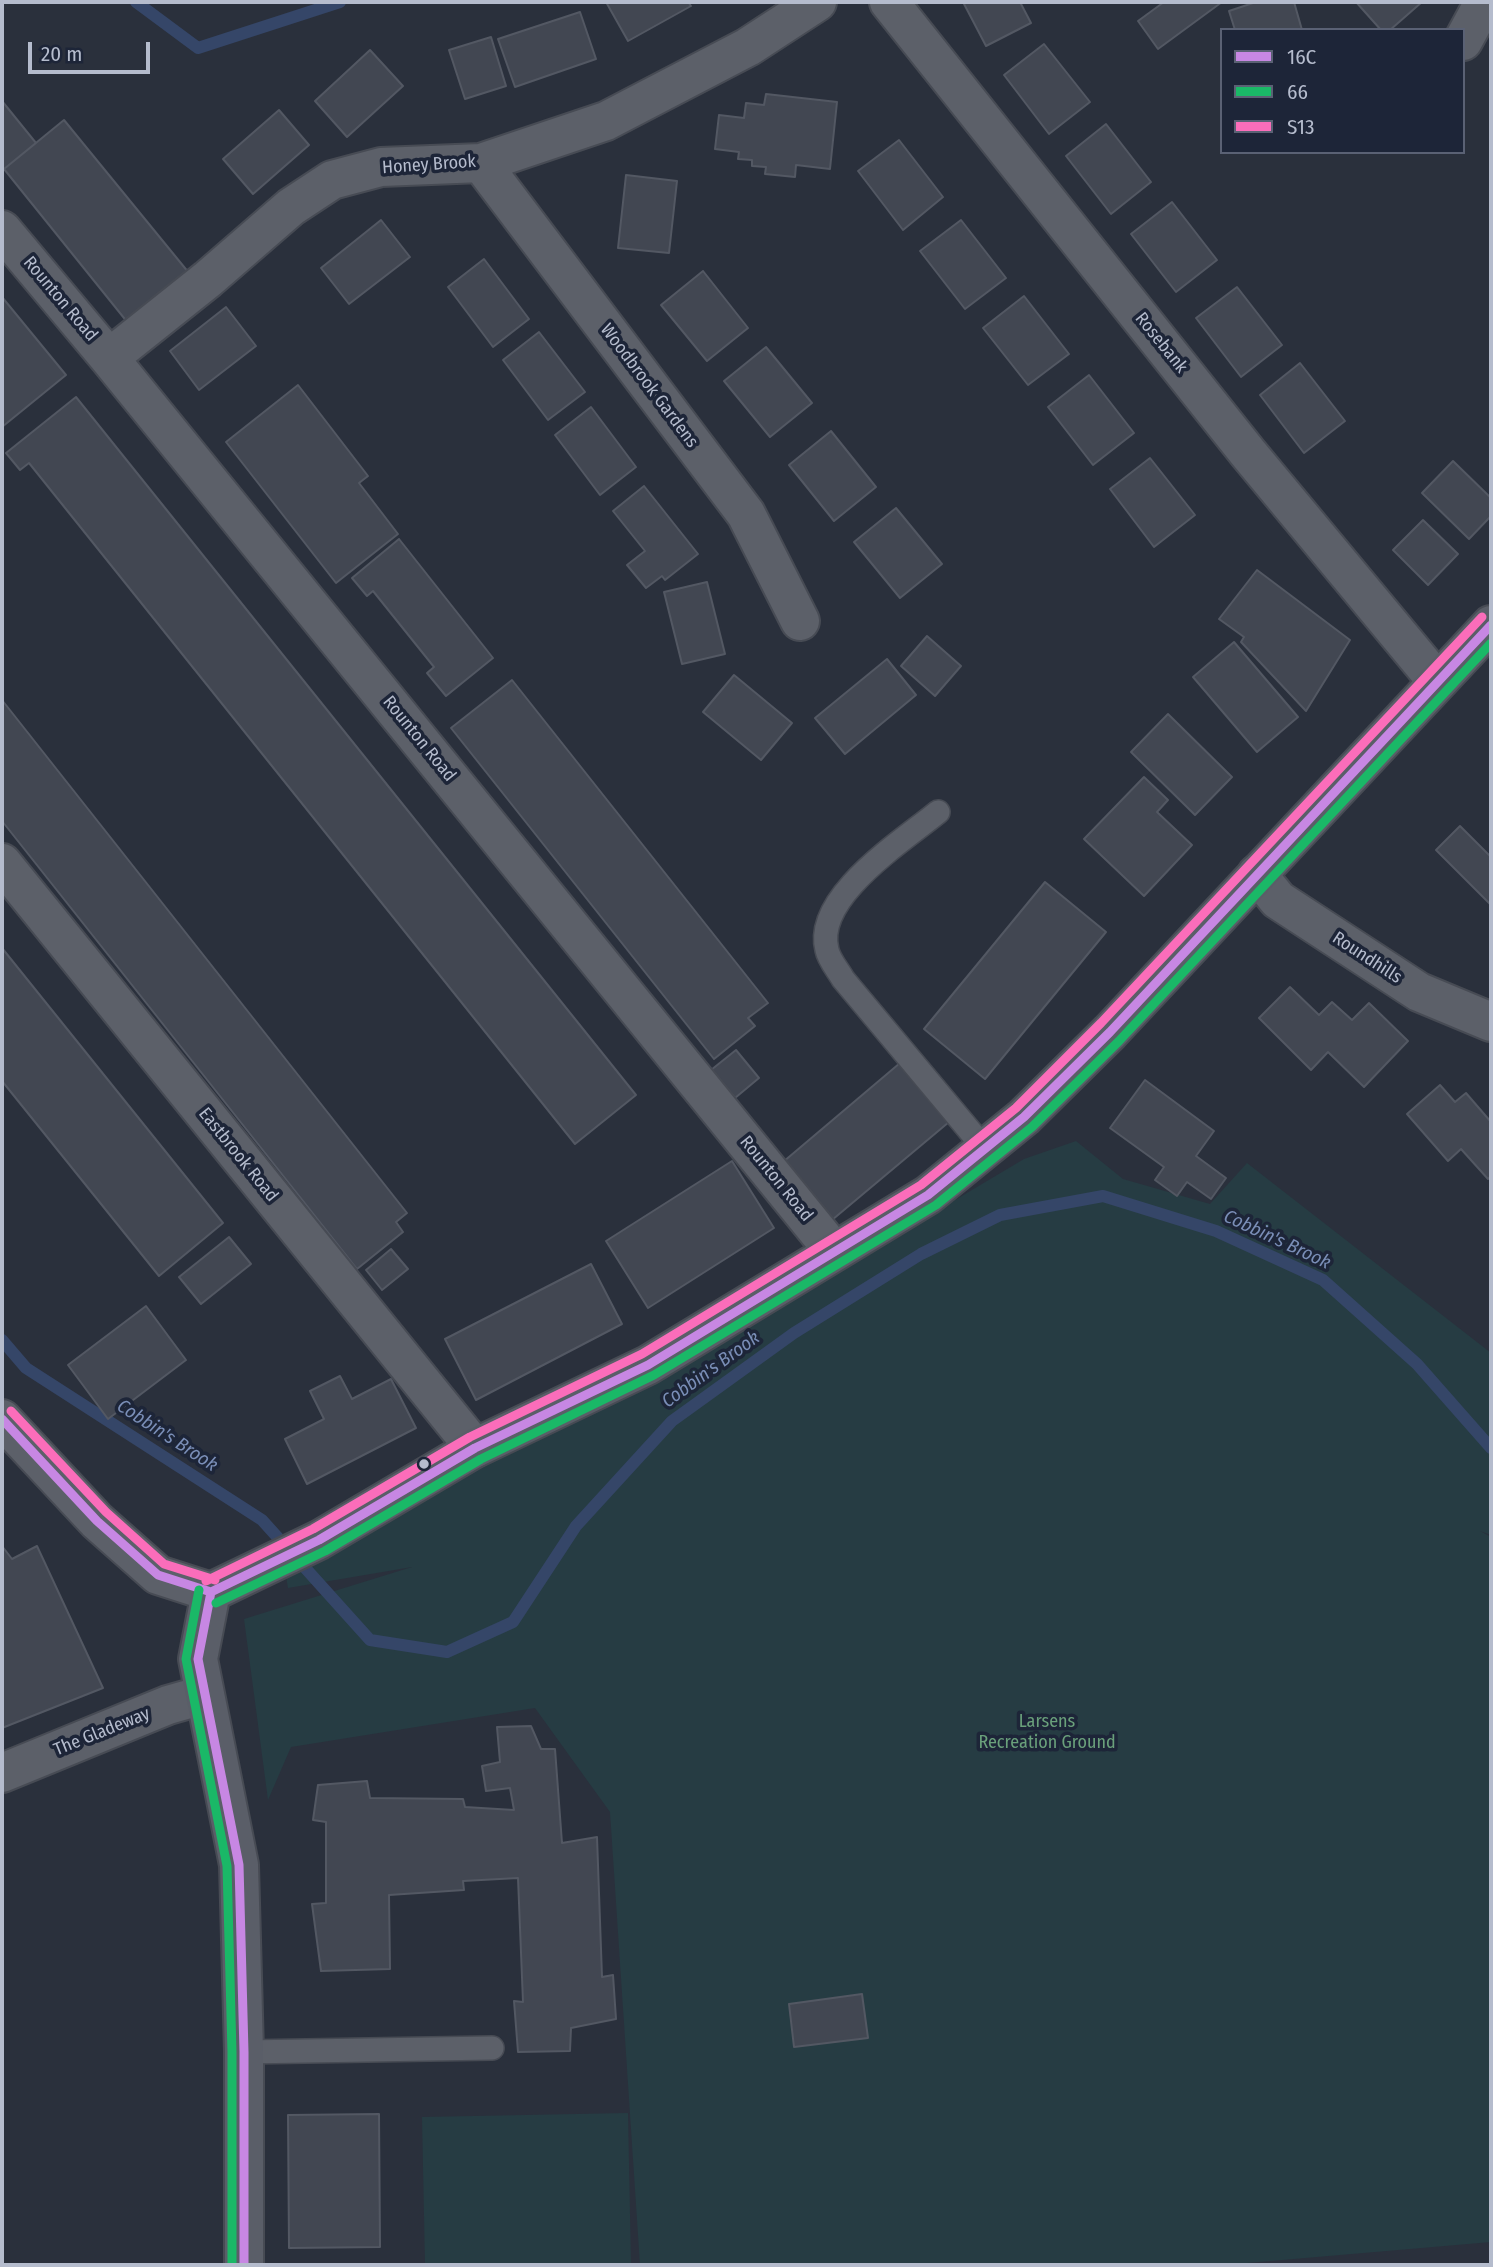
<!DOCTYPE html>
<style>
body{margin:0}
#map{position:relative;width:1493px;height:2267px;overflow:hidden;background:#2a303c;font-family:"Fira Sans Condensed",sans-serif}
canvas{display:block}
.frame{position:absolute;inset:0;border:4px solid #b5bccd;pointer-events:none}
.legend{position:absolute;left:1220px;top:28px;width:245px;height:126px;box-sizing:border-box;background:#1d2538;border:2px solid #5a6174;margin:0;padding:9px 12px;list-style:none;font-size:21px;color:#b5bccd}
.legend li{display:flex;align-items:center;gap:14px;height:35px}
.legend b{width:35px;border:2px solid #5a6174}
.scale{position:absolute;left:28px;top:42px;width:122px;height:32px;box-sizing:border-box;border:4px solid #b5bccd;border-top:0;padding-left:9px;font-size:21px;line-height:24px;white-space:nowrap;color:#b5bccd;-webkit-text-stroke:5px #1d2538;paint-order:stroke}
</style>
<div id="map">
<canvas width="1493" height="2267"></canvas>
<div class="frame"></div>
<ul class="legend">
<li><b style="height:9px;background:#c787e3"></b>16C</li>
<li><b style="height:9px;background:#1ab867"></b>66</li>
<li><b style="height:9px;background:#fb6dba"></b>S13</li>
</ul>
<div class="scale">20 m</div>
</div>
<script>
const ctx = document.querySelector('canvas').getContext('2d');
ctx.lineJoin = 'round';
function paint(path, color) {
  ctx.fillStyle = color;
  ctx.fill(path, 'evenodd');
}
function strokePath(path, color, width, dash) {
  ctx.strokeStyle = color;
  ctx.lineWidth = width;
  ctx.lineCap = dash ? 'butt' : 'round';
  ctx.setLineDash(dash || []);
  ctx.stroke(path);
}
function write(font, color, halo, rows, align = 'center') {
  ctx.font = font + ' "Fira Sans Condensed",sans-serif';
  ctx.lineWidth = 7;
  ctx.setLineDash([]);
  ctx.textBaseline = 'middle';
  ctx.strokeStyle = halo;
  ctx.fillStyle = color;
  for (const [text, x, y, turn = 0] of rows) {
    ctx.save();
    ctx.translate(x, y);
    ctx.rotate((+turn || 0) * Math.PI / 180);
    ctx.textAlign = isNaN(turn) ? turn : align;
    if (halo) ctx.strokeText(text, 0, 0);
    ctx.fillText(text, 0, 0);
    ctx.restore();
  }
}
const green = new Path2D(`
 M1076 1141 1123 1179 1210 1204 1247 1163 1491 1353V1535L1480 1531 1491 1537V2242L1224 2265H640L610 1812 535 1708 291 1747 268 1800 244 1619 412 1567 288 1588 285 1571 698 1353 1024 1159Z
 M628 2113 631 2265H425L422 2117Z`);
const stream = new Path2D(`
 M136 2 198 48 340 2
 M2 1340 26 1368 262 1520 370 1640 447 1652 513 1622 576 1526 672 1421 794 1333 921 1254 1000 1215 1103 1196 1216 1231 1323 1280 1417 1364 1491 1448`);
const building = new Path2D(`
 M606 2H688L691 6 628 41Z
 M963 2H1020L1031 23 986 46Z
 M1164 2H1222L1158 49 1138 21Z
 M1256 2H1294L1302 30H1235L1229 11Z
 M1356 2H1422L1390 30H1381Z
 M580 12 596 59 515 87 498 39Z
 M491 37 506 86 465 99 449 50Z
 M1044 44 1090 102 1049 134 1004 75Z
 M370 50 403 86 347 137 315 101Z
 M766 94 837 102 830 169 796 165 795 177 765 174 766 167 752 166V160L738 159 739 152 715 149 719 115 744 118 746 103 764 105Z
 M2 101 36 143 4 169 2 166Z
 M279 110 309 145 253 194 223 159Z
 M64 120 189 273 128 323 4 169Z
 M1106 124 1151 182 1111 214 1066 156Z
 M899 140 943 197 903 230 858 171Z
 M626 175 677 181 669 253 618 248Z
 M1172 202 1217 260 1176 292 1131 234Z
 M381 220 410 257 349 304 321 268Z
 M961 220 1006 278 965 309 920 251Z
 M484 259 529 319 493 347 448 287Z
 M703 271 748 328 707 361 661 305Z
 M1237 287 1282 345 1241 377 1196 318Z
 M1024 296 1069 354 1028 385 983 328Z
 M2 297 66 375 2 427Z
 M226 307 256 346 199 390 170 351Z
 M539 332 585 392 548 420 503 360Z
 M766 347 812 403 770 437 724 381Z
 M1300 363 1345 421 1304 453 1260 395Z
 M1089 375 1134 433 1093 465 1048 407Z
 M298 385 368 476 359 483 398 534 336 583 226 442Z
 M76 397 636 1095 575 1144 29 463 20 470 6 453Z
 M591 407 636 467 600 495 555 435Z
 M831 431 876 487 834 521 789 465Z
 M1150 458 1195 515 1154 547 1110 489Z
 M1453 461 1491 498V516L1469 539 1422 493Z
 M644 486 698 554 665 580 662 576 646 588 627 565 645 551 613 511Z
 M896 508 942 564 900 598 854 542Z
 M1423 520 1458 554 1428 585 1393 550Z
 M399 539 493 658 446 696 427 673 434 667 373 591 367 596 352 578Z
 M1257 570 1350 640 1306 711 1241 642 1244 637 1219 619Z
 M707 582 725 654 682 664 664 592Z
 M927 636 961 666 935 696 901 666Z
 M1234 642 1298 717 1257 752 1193 677Z
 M887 659 916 695 845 754 815 718Z
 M734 675 792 723 761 760 703 712Z
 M512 680 768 1003 748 1018 755 1026 714 1059 451 728Z
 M2 700 407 1213 396 1222 403 1232 357 1269 2 821Z
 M1168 714 1232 777 1195 815 1131 752Z
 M1144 777 1168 800 1157 812 1192 845 1144 896 1084 839Z
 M1460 826 1491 857V905L1436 850Z
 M1045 882 1106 932 985 1079 924 1029Z
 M2 948 223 1223 159 1276 2 1081Z
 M1290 987 1319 1015 1332 1002 1352 1020 1369 1003 1408 1041 1364 1087 1328 1052 1311 1070 1259 1018Z
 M736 1050 759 1078 735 1098 711 1070Z
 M900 1063 949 1122 832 1220 783 1162Z
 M1145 1080 1214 1131 1196 1156 1226 1178 1211 1199 1187 1182 1177 1196 1155 1180 1164 1167 1110 1128Z
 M1440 1085 1455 1102 1466 1093 1491 1122V1176L1488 1179 1461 1149 1448 1161 1407 1114Z
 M732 1161 774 1228 648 1308 606 1241Z
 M229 1237 251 1264 201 1304 179 1277Z
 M391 1249 408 1269 382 1290 366 1270Z
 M591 1264 622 1324 476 1400 445 1339Z
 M146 1306 186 1360 108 1419 68 1365Z
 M340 1376 352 1399 391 1379 416 1428 307 1484 285 1439 324 1419 310 1391Z
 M2 1546 12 1559 37 1546 103 1688 2 1728Z
 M531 1726 541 1749H555L562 1843 597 1837 602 1977 613 1975 616 2019 571 2028 570 2051 518 2052 514 2001 523 2002 518 1878 463 1881 464 1890 389 1895 390 1969 321 1971 312 1904 326 1903V1822L313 1820 318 1785 367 1781 370 1798 463 1799 465 1807 514 1810 510 1788 486 1791 482 1766 500 1762 497 1727Z
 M862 1994 868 2038 794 2047 789 2004Z
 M379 2114 380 2247 289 2248 288 2115Z`);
const lane = new Path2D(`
 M938 812C903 841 813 897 827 950 829 960 838 970 843 979L985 1149
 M244 2052 492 2048`);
const street = new Path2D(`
 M889 2 1248 453 1437 681
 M1463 41 1482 6 1489 2
 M481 163 746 514 800 621
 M2 230 109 358 833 1250
 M109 358 208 279 291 207 332 180 381 167 481 163 606 121 748 47 817 2
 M2 863 475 1448
 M1257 874 1278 900 1419 992 1491 1022
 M2 1419 97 1521 158 1575 211 1592
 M2 1773 168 1705 203 1695`);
const secondary = new Path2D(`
 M244 2265V2052L239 1865 198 1659 211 1592 319 1540 475 1448 648 1365 928 1195 1024 1117 1110 1032 1491 625`);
const bus1 = new Path2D(`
 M2 1419 97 1521 158 1575 211 1592
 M211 1592 319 1540 475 1448 648 1365 928 1195 1024 1117 1110 1032 1491 625
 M211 1592 198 1659 239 1865 244 2052V2265`);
const bus2 = new Path2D(`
 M199 1590 186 1659 227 1866 232 2052V2265
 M216 1603 325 1551 481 1459 654 1375 936 1205 1032 1127 1119 1041 1491 643`);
const bus3 = new Path2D(`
 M11 1411 106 1512 164 1564 215 1580
 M206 1581 313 1529 470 1437 642 1354 921 1185 1016 1108 1101 1023 1482 617`);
const markers = [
 [424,1464,6,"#b5bccd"]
];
const streetNames = [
 ["Honey Brook",429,165,-4],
 ["Rounton Road",60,299,50],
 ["Rosebank",1161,343,51],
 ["Woodbrook Gardens",649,386,53],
 ["Rounton Road",419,739,51],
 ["Roundhills",1367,958,33],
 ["Eastbrook Road",238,1155,51],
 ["Rounton Road",776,1179,51],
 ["The Gladeway",102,1732,-22]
];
const parkNames = [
 ["Larsens",1047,1722],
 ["Recreation Ground",1047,1743]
];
const waterNames = [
 ["Cobbin's Brook",1277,1240,25],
 ["Cobbin's Brook",711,1370,-36],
 ["Cobbin's Brook",167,1436,33]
];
paint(green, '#263c43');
strokePath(stream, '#354668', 12);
paint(building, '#424752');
strokePath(building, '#535863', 2);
strokePath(lane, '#474b54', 26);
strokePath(street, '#474b54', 42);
strokePath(secondary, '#474b54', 42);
strokePath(lane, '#5c6069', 23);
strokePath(street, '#5c6069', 38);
strokePath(secondary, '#5a5e68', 38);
strokePath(bus1, '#c787e3', 9);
strokePath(bus2, '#1ab867', 9);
strokePath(bus3, '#fb6dba', 9);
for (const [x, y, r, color] of markers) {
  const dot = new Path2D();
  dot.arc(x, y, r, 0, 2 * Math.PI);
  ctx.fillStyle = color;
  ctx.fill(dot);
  strokePath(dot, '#1d2538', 2.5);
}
write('18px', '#b5bccd', '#1d2538', streetNames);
write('18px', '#6aa07b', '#1d2538', parkNames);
write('italic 19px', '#7a8eb7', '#1d2538', waterNames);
</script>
